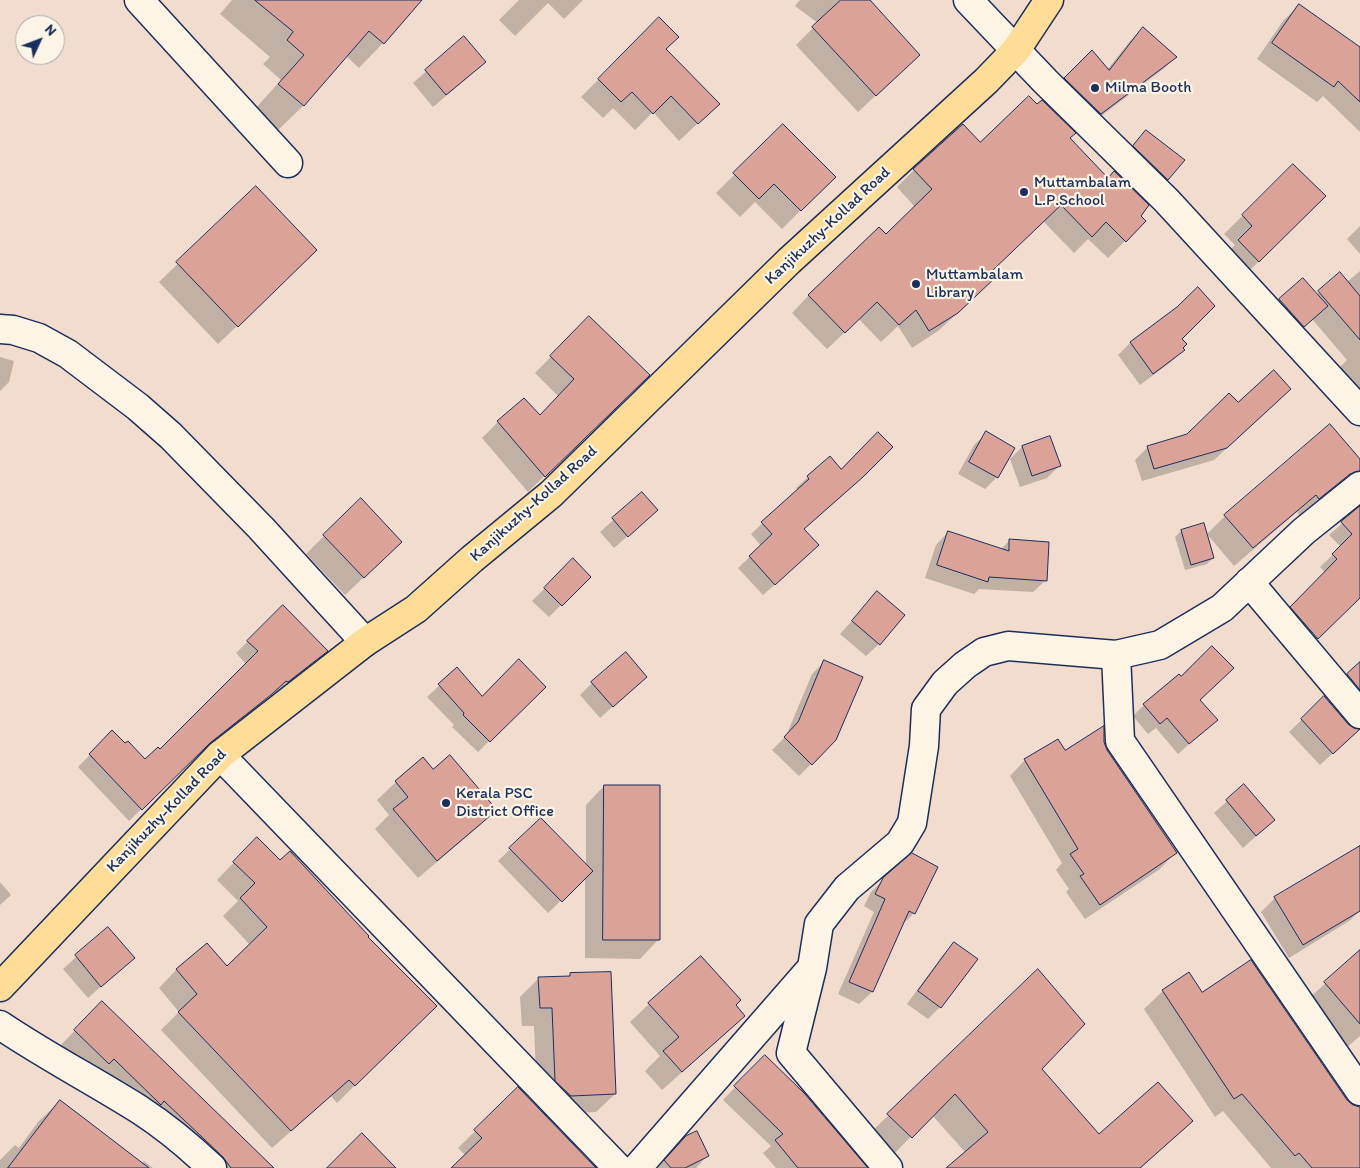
<!DOCTYPE html>
<style>
body{margin:0}
#map{position:relative;width:1360px;height:1168px;overflow:hidden;background:#f2dcce;font-family:Itim,sans-serif}
canvas{display:block}
.north{position:absolute;left:15px;top:15px;width:50px;height:50px;box-sizing:border-box;background:#fcf5e5;border:1px solid #a2a6af;border-radius:50%;rotate:47deg;font-size:14px;font-weight:700;line-height:20px;text-align:center;color:#1b2f5e}
.north::after{content:'';display:block;margin:auto;width:18px;height:22px;background:#1b2f5e;clip-path:polygon(50% 0,100% 100%,50% 72%,0 100%)}
</style>
<div id="map">
<canvas width="1360" height="1168"></canvas>
<div class="north">N</div>
</div>
<script>
const ctx = document.querySelector('canvas').getContext('2d');
ctx.lineJoin = 'round';
function paint(path, color) {
  ctx.fillStyle = color;
  ctx.fill(path, 'evenodd');
}
function strokePath(path, color, width, dash) {
  ctx.strokeStyle = color;
  ctx.lineWidth = width;
  ctx.lineCap = dash ? 'butt' : 'round';
  ctx.setLineDash(dash || []);
  ctx.stroke(path);
}
function write(font, color, halo, rows, align = 'center') {
  ctx.font = font + ' Itim,sans-serif';
  ctx.lineWidth = 4.5;
  ctx.setLineDash([]);
  ctx.textBaseline = 'middle';
  ctx.strokeStyle = halo;
  ctx.fillStyle = color;
  for (const [text, x, y, turn = 0] of rows) {
    ctx.save();
    ctx.translate(x, y);
    ctx.rotate((+turn || 0) * Math.PI / 180);
    ctx.textAlign = isNaN(turn) ? turn : align;
    if (halo) ctx.strokeText(text, 0, 0);
    ctx.fillText(text, 0, 0);
    ctx.restore();
  }
}
const shadow = new Path2D(`
 M232 0H418L420 1 383 43 359 68 346 56 303 106 278 130 255 109 281 80 263 64 270 57 220 14Z
 M519 0H583L564 19 548 3 515 36 499 20Z
 M800 0H868L902 71 858 112 796 45 818 23 795 6Z
 M1299 5 1360 49V132L1323 96 1317 102 1257 59 1283 21Z
 M659 19 665 49 718 104 679 141 653 112 635 130 613 108 603 118 581 97Z
 M1143 29 1176 57 1163 69 1088 126 1053 91 1092 52 1107 70 1130 41Z
 M464 38 472 74 433 107 413 83Z
 M783 126 834 177 782 229 755 202 740 217 716 193Z
 M1146 131 1183 160 1155 192 1122 159Z
 M1069 139 1145 221 1108 258 1088 239 1074 253 1043 221 989 273 977 295 938 331 912 348 898 326 881 342 859 319 827 349 792 313 809 295 886 236 915 207 897 187 914 170 980 143Z
 M1293 166 1324 196 1240 280 1220 260 1235 245 1224 234Z
 M256 188 297 269 218 344 159 282Z
 M1360 226V254L1347 239Z
 M1360 271V416L1326 381 1347 360 1312 319 1291 338 1268 312 1280 300 1316 295 1340 274 1347 282Z
 M1178 308 1180 339 1183 350 1171 362 1140 385 1118 355 1130 343Z
 M589 318 632 391 528 492 482 438 498 422 539 417 558 396 535 373Z
 M0 357 14 361 9 382 0 391Z
 M1277 402 1214 460 1142 481 1135 460 1148 447 1188 435 1238 404Z
 M987 433 997 477 985 489 958 474 974 445Z
 M892 447 850 489 803 530 806 557 763 595 738 568 761 546 751 534 798 490 796 488 808 477 841 471Z
 M1022 447 1060 465 1047 478 1020 487 1010 459Z
 M1338 482 1320 500 1300 516 1297 512 1234 566 1207 534 1225 516Z
 M642 494 644 522 614 548 600 532Z
 M1360 508V594L1305 651 1279 620 1326 573 1320 567 1341 547 1329 535Z
 M1181 531 1213 558 1207 564 1185 570 1175 537Z
 M948 532 1000 550 1010 540 1046 580 1033 592 979 589 974 594 925 578 936 545Z
 M324 536 382 560 345 595 306 554Z
 M573 560 589 577 549 617 532 601Z
 M877 593 879 644 866 656 840 634Z
 M283 607 326 651 314 663 275 693 273 692 259 706 197 755 129 821 78 767 112 732 145 760 160 751 246 664 236 653Z
 M824 662 835 740 799 776 772 750 786 736 812 674Z
 M1360 662V717L1337 684Z
 M457 669 482 697 544 687 478 752 452 727 454 725 427 697Z
 M646 677 600 718 580 695 592 683Z
 M1324 698 1347 725 1344 743 1320 765 1289 732Z
 M1199 700 1216 720 1178 754 1156 728 1148 734 1133 716 1144 705Z
 M1103 742 1106 750 1175 853 1160 869 1085 919 1066 892 1069 889 1056 870 1062 863 1010 776 1025 760Z
 M423 759 433 771 496 810 477 828 418 878 375 829 389 815 377 800 396 782Z
 M604 786 658 940 640 959 585 958V877L548 913 498 861 541 819 586 865V805Z
 M1244 786 1274 820 1243 848 1214 813Z
 M1360 845V911L1349 921 1289 958 1261 912 1275 898 1353 851Z
 M239 857 280 862 366 937 435 1006 337 1103 331 1096 272 1148 161 1030 179 1012 159 988 176 970 207 945 226 967 250 945 223 916 238 901 217 880Z
 M884 879 914 913 902 925 872 992 859 1004 838 994 874 912 864 906 871 892Z
 M0 882 11 895 0 905Z
 M108 928 133 958 88 998 63 969Z
 M955 943 940 1007 928 1019 907 1004 942 956Z
 M1360 952V1036L1346 1048 1306 1001Z
 M1038 971 1040 1069 1099 1136 1191 1121 1141 1168H947L966 1153 932 1115 889 1159 866 1137Z
 M571 974 615 1094 596 1112 552 1114 537 1099 534 1026H522L520 997 539 978H567Z
 M1163 991 1201 993 1346 1101 1360 1117V1168H1271L1223 1111 1215 1117 1144 1009Z
 M649 1004 734 1005 725 1034 662 1090 645 1071 660 1056 630 1022Z
 M85 1020 272 1168H200L58 1048Z
 M765 1056 866 1168H776L763 1153 771 1146 723 1100Z
 M518 1089 595 1168H452L465 1155 458 1148Z
 M60 1101 142 1164 144 1161 153 1168H0V1160L15 1145 19 1148 38 1122Z
 M673 1150 708 1155 696 1168H658Z`);
const building = new Path2D(`
 M255 0H422L384 44 369 31 304 106 278 84 304 55 287 40 293 32Z
 M841 0H870L920 55 876 96 812 27Z
 M1299 4 1360 47V102L1338 81 1334 87 1272 43Z
 M659 17 679 37 666 49 720 104 698 124 671 96 653 114 632 92 621 102 598 79Z
 M1143 27 1177 57 1101 114 1064 78 1092 50 1109 70Z
 M464 36 486 62 446 95 425 70Z
 M1029 96 1037 104 1042 100 1076 133 1070 138 1108 178 1114 171 1149 205 1141 216 1146 221 1126 242 1106 222 1092 237 1061 205 991 272 996 277 958 313 929 331 916 310 899 325 877 302 845 333 808 295 879 227 886 234 932 189 913 169 963 124 980 142Z
 M783 124 836 177 801 211 774 184 759 199 733 173Z
 M1146 130 1185 160 1168 180 1133 146Z
 M1293 164 1326 196 1259 262 1238 240 1252 226 1242 215Z
 M256 186 317 250 238 327 176 262Z
 M1340 272 1360 296V340L1318 291Z
 M1303 278 1328 306 1304 327 1279 299Z
 M1198 287 1215 306 1182 339 1187 344 1183 348 1185 350 1153 374 1130 342 1177 307Z
 M589 316 650 375 545 477 497 421 524 398 540 415 574 379 550 356Z
 M1274 370 1291 389 1227 448 1154 469 1147 446 1187 434 1229 393 1238 402Z
 M1330 424 1360 459V471L1350 474 1319 499 1316 495 1253 548 1224 515Z
 M986 431 1015 448 998 478 969 462Z
 M878 432 893 447 863 477 804 529 819 545 775 585 749 556 772 534 761 522 809 479 807 476 830 456 841 469Z
 M1050 436 1061 466 1032 476 1022 446Z
 M642 492 658 510 628 537 612 518Z
 M361 498 402 542 364 578 323 535Z
 M1360 506V598L1318 639 1290 607 1337 559 1332 554 1352 534 1341 522Z
 M1204 523 1214 558 1191 565 1181 530Z
 M948 531 1009 551V539L1049 542 1047 581 989 577 988 582 937 565Z
 M573 558 591 577 562 606 544 588Z
 M877 591 905 615 880 645 852 621Z
 M283 605 328 651 288 682 286 681 272 694 210 743 142 810 89 754 112 730 125 743 128 741 145 759 158 747 160 749 258 651 247 641Z
 M1212 646 1234 668 1200 700 1218 720 1189 744 1167 718 1160 724 1143 704 1179 674 1181 676Z
 M626 652 647 677 613 707 591 682Z
 M519 659 546 687 490 742 463 715 464 713 438 684 457 667 482 696Z
 M824 660 863 677 836 740 812 765 784 737 798 722Z
 M1360 662V690L1347 674Z
 M1324 696 1348 724 1354 728 1360 729 1333 754 1301 719Z
 M1104 726V742L1107 750 1177 853 1100 905 1080 876 1084 874 1070 854 1078 849 1024 759 1058 739 1065 750Z
 M450 755 497 810 437 861 393 809 408 797 395 781 423 757 433 769Z
 M1244 784 1275 820 1256 836 1226 800Z
 M604 785H660V940H603Z
 M541 818 593 871 562 902 509 848Z
 M257 837 280 860 290 851 369 936 368 937 437 1006 355 1086 349 1080 291 1131 178 1012 197 994 176 969 207 943 227 966 267 927 240 898 255 883 233 862Z
 M1360 846V911L1303 945 1274 897Z
 M912 853 938 867 915 914 909 911 873 992 849 982 885 899 875 894 883 878Z
 M108 927 135 958 101 987 75 955Z
 M954 942 978 959 941 1008 918 991Z
 M1360 950V1024L1324 982Z
 M701 956 741 1000 736 1005 745 1016 682 1072 663 1051 679 1037 648 1003Z
 M1251 960 1347 1100 1353 1105 1360 1107V1168H1312L1299 1153 1295 1156 1242 1094 1234 1099 1162 990 1189 972 1202 992Z
 M1038 969 1085 1024 1042 1069 1099 1134 1158 1082 1193 1121 1140 1168H946L988 1132 955 1094 912 1138 887 1114Z
 M611 972 616 1094 571 1096 555 1081 552 1008H540L538 977 570 976V973Z
 M102 1001 274 1168H231L223 1157 164 1101 161 1105 114 1059 109 1064 74 1030Z
 M765 1055 804 1093 868 1168H798L775 1140 783 1134 734 1086Z
 M518 1087 596 1168H451L482 1138 474 1130Z
 M60 1100 89 1122 149 1168H8Z
 M697 1131 709 1156 685 1168H671L664 1160 686 1136Z
 M362 1133 396 1168H327Z`);
const minor = new Path2D(`
 M139 0 288 163
 M968 0 1045 81 1167 201 1360 411
 M0 329 13 330 39 338 68 354 138 407 171 436 261 528 365 642
 M1249 582 1360 714
 M1116 655 1120 741 1360 1091
 M220 755 618 1168
 M0 1025C46 1056 94 1081 140 1110 166 1127 190 1147 212 1168
 M637 1168 809 971
 M888 1168 791 1053 812 968 819 924 847 888 900 843 912 823 924 746 926 709 945 683 965 665 984 652 1008 646 1116 655 1160 645 1222 608 1304 531 1360 486`);
const major = new Path2D(`
 M0 987 220 755 365 642 416 609 472 559 551 494 789 261 986 81 1016 50 1049 0`);
const markers = [
 [1095,88,5,"#1b2f5e"],
 [1024,192,5,"#1b2f5e"],
 [916,284,5,"#1b2f5e"],
 [446,803,5,"#1b2f5e"]
];
const poiNames = [
 ["Milma Booth",1105,88],
 ["Muttambalam",1034,183],
 ["L.P.School",1034,201],
 ["Muttambalam",926,275],
 ["Library",926,293],
 ["Kerala PSC",456,794],
 ["District Office",456,812]
];
const streetNames = [
 ["Kanjikuzhy-Kollad Road",828,226,-43],
 ["Kanjikuzhy-Kollad Road",534,504,-42],
 ["Kanjikuzhy-Kollad Road",167,811,-46]
];
paint(shadow, '#0003');
paint(building, '#dba297');
strokePath(building, '#1b2f5e', 1);
strokePath(minor, '#1b2f5e', 31);
strokePath(major, '#1b2f5e', 31);
strokePath(minor, '#fcf5e5', 28);
strokePath(major, '#ffdd96', 28);
for (const [x, y, r, color] of markers) {
  const dot = new Path2D();
  dot.arc(x, y, r, 0, 2 * Math.PI);
  ctx.fillStyle = color;
  ctx.fill(dot);
  strokePath(dot, '#fcf5e5', 2);
}
write('16px', '#1b2f5e', '#fcf5e5', poiNames, 'left');
write('16px', '#1b2f5e', '#fcf5e5', streetNames);
</script>
